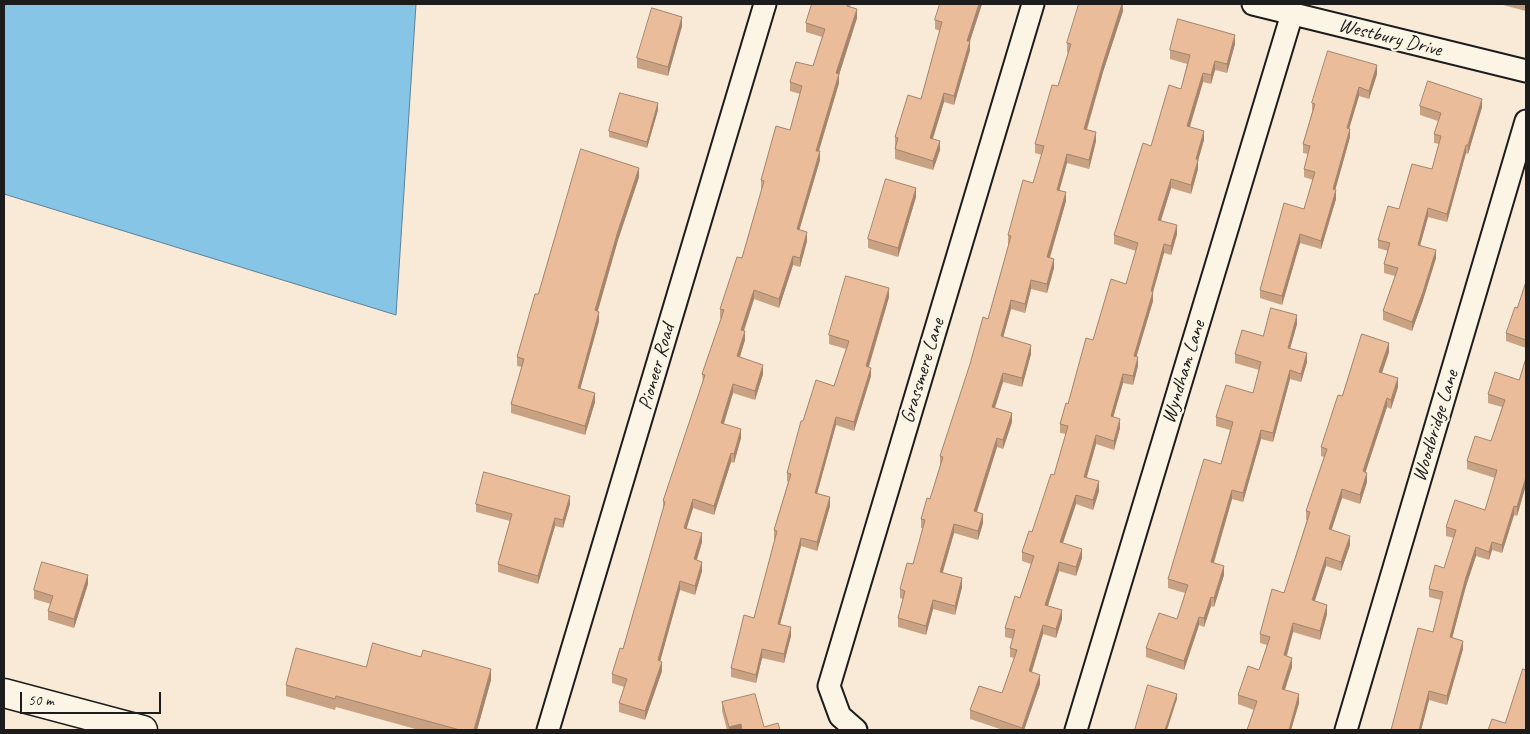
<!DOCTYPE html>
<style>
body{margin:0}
#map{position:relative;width:1530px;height:734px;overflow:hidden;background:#f8ead6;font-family:Caveat,sans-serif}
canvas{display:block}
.frame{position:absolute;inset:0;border:5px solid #1c1c1c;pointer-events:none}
.scale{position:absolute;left:20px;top:692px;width:141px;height:22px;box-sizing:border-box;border:2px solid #1c1c1c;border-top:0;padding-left:6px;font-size:15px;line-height:18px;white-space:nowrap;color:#1c1c1c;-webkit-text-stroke:4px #fcf5e5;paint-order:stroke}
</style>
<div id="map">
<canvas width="1530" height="734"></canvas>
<div class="frame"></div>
<div class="scale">50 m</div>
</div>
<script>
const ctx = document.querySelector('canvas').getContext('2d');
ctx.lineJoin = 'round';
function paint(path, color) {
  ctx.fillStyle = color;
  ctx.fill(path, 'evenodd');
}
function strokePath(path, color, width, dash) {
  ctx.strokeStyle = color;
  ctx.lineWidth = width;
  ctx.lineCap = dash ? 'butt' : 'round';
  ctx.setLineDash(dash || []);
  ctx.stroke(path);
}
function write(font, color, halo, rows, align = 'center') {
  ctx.font = font + ' Caveat,sans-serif';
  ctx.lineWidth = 4.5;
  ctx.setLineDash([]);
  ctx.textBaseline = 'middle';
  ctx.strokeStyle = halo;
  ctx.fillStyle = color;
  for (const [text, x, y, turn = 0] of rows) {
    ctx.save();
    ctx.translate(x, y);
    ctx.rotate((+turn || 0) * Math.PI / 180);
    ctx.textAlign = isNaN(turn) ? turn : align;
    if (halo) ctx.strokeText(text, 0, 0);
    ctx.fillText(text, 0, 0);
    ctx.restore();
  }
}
const water = new Path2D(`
 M4 4H416L396 315 4 194Z`);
const minor = new Path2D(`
 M1253 4 1526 71
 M548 730 765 4
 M856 730 840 716 829 686 1033 4
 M1076 730 1292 14
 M1346 730 1526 121`);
const secondary = new Path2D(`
 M4 693 143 730`);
const wall = new Path2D(`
 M812 4H851L850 7 857 18 839 75V83L819 151 820 160 799 230 807 241 800 267 793 265 779 308 754 299 744 331 745 340 740 357 763 374 755 400 733 393 724 424 741 438 734 463 731 462 714 515 693 508 686 529 702 542 697 560 702 571 695 595 680 590 660 661 662 671 645 720 619 712V703L624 687 612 683V674L623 649 663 509V501L703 383 702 374 721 319 720 318V309L742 258 762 189H761V180L790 130 800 94 790 91V82L813 66 822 37 806 32V23Z
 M982 4 970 41V50L954 105 944 102 933 139 940 150 933 170 895 159V137L921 99 940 31 935 29V20Z
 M1123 4V11L1103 72 1087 130 1096 141 1089 169 1067 163 1059 190 1066 201 1050 258 1054 268 1047 293 1031 289 1025 313 1011 309 1003 337 1031 354 1022 387 1003 382 995 408 1012 422 1003 449 997 447 977 512 983 523 978 540 954 533 943 572 962 587 955 615 933 609 926 635 898 627V618L903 599 900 598V589L913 564 923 528H921V519L930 499 940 466V456L988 319 1009 244H1008V235L1033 183 1042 155 1035 153V144L1058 86 1068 53 1067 52V43Z
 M1499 4H1526V11Z
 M682 26 668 76 637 68V58Z
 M1235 44 1227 73 1215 70 1211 84 1203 82 1190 127 1204 140 1198 160V169L1191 194 1171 188 1161 221 1177 234 1171 255 1164 253 1153 292V301L1136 357 1138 366 1133 385 1123 383 1113 417 1120 428 1114 450 1096 444 1087 477 1099 491 1093 510 1076 504 1063 543 1082 558 1076 576 1059 571 1048 606 1062 619 1056 638 1043 634 1032 672 1040 684 1024 730H1003L970 719V710L1002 693 1014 658 1010 657V648L1013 639 1005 637V628L1020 598 1031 564 1022 561V552L1032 532 1054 475 1066 434 1060 433V424L1093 340 1126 284 1136 251 1114 244V235L1151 146 1181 89 1187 64 1170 59V50Z
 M1377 74 1369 99 1359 96 1349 128 1350 137 1335 190 1336 199 1321 249 1300 243 1282 305 1260 298V290L1304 209 1313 180 1304 177V169L1308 154 1303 153V144L1312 112V103Z
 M1420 106 1482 107 1468 154 1466 153 1447 222 1428 217 1420 245 1436 258 1423 300 1412 331 1383 320V311L1395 276 1384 273V264L1388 251 1378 248V240L1399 209 1432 169 1439 144 1434 143V134L1438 121 1420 115Z
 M658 110 647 148 609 137V131Z
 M639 177 618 240 598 311 599 321 580 389 595 402 585 435 511 413V404L522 367 517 366V357L538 294Z
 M916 197 898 257 868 248V239Z
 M1526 282V348L1506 341V333L1517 308Z
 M889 297 869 367 871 376 854 431 836 425 817 493 830 506 817 551 801 546 780 624 791 636 784 663 762 658 756 683 731 677V668L754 618 775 539H774V530L788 482 787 481V473L803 421 834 386 846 349 829 344V335Z
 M1297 324 1290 348 1307 362 1301 382 1290 379 1273 442 1261 439 1243 502 1232 499 1214 563 1224 575 1214 607 1211 606 1204 627 1199 625 1184 670 1146 657V648L1177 619 1185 593 1168 588V579L1221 464 1230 430 1216 426V417L1253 393 1259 370 1235 363V354L1263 336Z
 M1389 352 1382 373 1398 387 1391 409 1387 407 1365 472 1367 482 1360 504 1342 498 1331 530 1350 545 1341 571 1326 566 1314 601 1327 614 1320 640 1293 632 1287 656 1292 667 1285 690 1299 703 1291 730H1247L1254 710 1238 704V695L1259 670 1267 645 1260 643V634L1284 593 1307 520H1306V511L1324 457 1321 456V447L1342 396Z
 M1526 358V485L1517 516 1514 515 1502 553 1492 550 1489 560 1476 556 1466 586 1452 638 1463 649 1447 705 1429 700 1421 730H1391L1433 632 1441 600 1429 597V589L1444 568 1454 538 1446 536V527L1485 510 1495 478 1467 469V461L1491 441 1502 407 1488 403V394L1519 380Z
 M476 504H570L563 528 555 526 538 584 498 572V564L510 521 476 512Z
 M88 584 74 628 48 620V611L51 604 34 599V590Z
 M421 657 491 680 477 730H419L336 707 335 710 286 696V685L366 667Z
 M722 702 764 727 780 730H727L722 711Z`);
const shadedWall = new Path2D(`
 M979 4H982L967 50V41Z
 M1122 4 1123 11 1103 72 1084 138V129L1103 63Z
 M857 9V18L839 75V83L816 160V151L836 73Z
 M682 17V26L668 76V67Z
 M1235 35V44L1227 73V64Z
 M970 41V50L954 105V96Z
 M1215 61V70L1211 84V75Z
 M1377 65V74L1369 99V91Z
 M1203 73V82L1187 135V126Z
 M1359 87V96L1347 136V128Z
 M944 93V102L930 147V138Z
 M1482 99V107L1468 154V145Z
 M658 103V110L647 148V142Z
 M1350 129V137L1333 198V189Z
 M1204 131V140L1196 168V159Z
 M1096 132V141L1089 169V160Z
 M940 141V150L933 170V161Z
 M1466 145V153L1447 222V214Z
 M820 151V160L797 238V229Z
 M1067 154V163L1057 199V190Z
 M1198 160V169L1191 194V185Z
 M639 168V177L618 240 595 320V310L618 231Z
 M1171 179V188L1158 229V220Z
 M916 188V197L898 257V248Z
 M1336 190V199L1321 249V241Z
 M1066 192V201L1047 266V257Z
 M1428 208V217L1418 253V245Z
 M1177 225V234L1171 255V246Z
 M807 232V241L800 267V258Z
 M1300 234V243L1282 305V296Z
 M1164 244V253L1153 292V301L1134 365V356L1151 291Z
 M1436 250V258L1423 300 1412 331V322Z
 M793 256V265L779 308V299Z
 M1054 259V268L1047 293V284Z
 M1031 280V289L1025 313V304Z
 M889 288V297L866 375V366Z
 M754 290V299L741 339V330Z
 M1011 300V309L1001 345V336Z
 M599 312V321L578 397V388Z
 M1297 315V324L1288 356V348Z
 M745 331V340L737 365V356Z
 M1389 343V352L1379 381V372Z
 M1031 345V354L1022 387V378Z
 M1307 353V362L1301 382V374Z
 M1138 357V366L1133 385V376Z
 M763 365V374L755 400V391Z
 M871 368V376L854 431V422Z
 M1290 370V379L1273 442V433Z
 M1003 373V382L992 416V407Z
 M1123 374V383L1111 425V416Z
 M1398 378V387L1391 409V400Z
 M733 384V393L721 432V423Z
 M595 393V402L585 435V426Z
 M1387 398V407L1363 480V471Z
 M1012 413V422L1003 449V440Z
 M836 417V425L815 501V493Z
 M1120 419V428L1114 450V441Z
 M741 429V438L734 463V454Z
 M1261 430V439L1243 502V493Z
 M1096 435V444L1084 486V477Z
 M997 438V447L974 520V511Z
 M731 453V462L714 515V506Z
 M1367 473V482L1360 504V495Z
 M1526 477V485L1517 516V507Z
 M1099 481V491L1093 510V500Z
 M1342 489V498L1329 538V529Z
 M1232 490V499L1211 571V562Z
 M1076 495V504L1060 551V542Z
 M570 496V504L563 528V520Z
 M830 497V506L817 551V542Z
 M693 499V508L684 537V528Z
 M1514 506V515L1502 553V545Z
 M983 514V523L978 540V531Z
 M555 518V526L538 584V576Z
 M954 524V533L940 581V572Z
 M702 533V542L694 568V559Z
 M1350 536V545L1341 571V562Z
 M801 538V546L778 632V624Z
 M1492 542V550L1489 560V552Z
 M1476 547V556L1466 586 1450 646V637L1466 577Z
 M1082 549V558L1076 576V567Z
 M1326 557V566L1312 610V600Z
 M702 562V571L695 595V586Z
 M1059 562V571L1045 614V605Z
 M1224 566V575L1214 607V598Z
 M88 575V584L74 628V619Z
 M962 578V587L955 615V606Z
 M680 581V590L658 669V660Z
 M1211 597V606L1204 627V618Z
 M933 600V609L926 635V626Z
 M1327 605V614L1320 640V631Z
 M1062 610V619L1056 638V629Z
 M1199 617V625L1184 670V661Z
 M1293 623V632L1284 664V655Z
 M1043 625V634L1029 680V671Z
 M791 627V636L784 663V654Z
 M1463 641V649L1447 705V696Z
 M762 649V658L756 683V675Z
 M1292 658V667L1282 698V689Z
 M662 662V671L645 720V711Z
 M491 669V680L477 730H474Z
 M1040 675V684L1024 730H1022V728Z
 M1429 691V700L1421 730H1419Z
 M1177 694V699L1167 730H1165Z
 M1299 694V703L1291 730H1289Z
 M741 724V730H729V727Z`);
const building = new Path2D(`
 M812 4H848L847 6 857 9 836 73 839 74 816 151H820L797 229 807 232 800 258 793 256 779 299 754 290 741 330 745 331 737 356 763 365 755 391 733 384 721 423 741 429 734 454 731 453 714 506 693 499 684 528 702 533 694 559 702 562 695 586 680 581 658 660 662 662 645 711 619 703 627 679 612 674 620 648 623 649 665 502 663 501 705 375 702 374 724 310 720 309 737 257 742 258 764 181 761 180 776 126 790 130 802 86 790 82 796 62 813 66 825 29 806 23Z
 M940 4H979L967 41H970L954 96 944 93 930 138 940 141 933 161 895 149 898 138 895 137 908 95 921 99 942 22 935 20Z
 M1079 4H1122L1103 63 1084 129 1096 132 1089 160 1067 154 1057 190 1066 192 1047 257 1054 259 1047 284 1031 280 1025 304 1011 300 1001 336 1031 345 1022 378 1003 373 992 407 1012 413 1003 440 997 438 974 511 983 514 978 531 954 524 940 572 962 578 955 606 933 600 926 626 898 618 905 591 900 589 907 563 913 564 925 520 921 519 927 498 930 499 943 457 940 456 970 364 983 317 988 319 1011 236 1008 235 1023 180 1033 183 1044 146 1035 144 1052 85 1058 86 1071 44 1067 43Z
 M652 8 682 17 668 67 637 58Z
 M1178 19 1235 35 1227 64 1215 61 1211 75 1203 73 1187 126 1204 131 1196 159 1198 160 1191 185 1171 179 1158 220 1177 225 1171 246 1164 244 1151 291 1153 292 1134 356 1138 357 1133 376 1123 374 1111 416 1120 419 1114 441 1096 435 1084 477 1099 481 1093 500 1076 495 1060 542 1082 549 1076 567 1059 562 1045 605 1062 610 1056 629 1043 625 1029 671 1040 675 1022 728 970 710 979 686 1002 693 1017 650 1010 648 1015 630 1005 628 1015 596 1020 598 1034 556 1022 552 1029 531 1032 532 1051 474 1054 475 1068 426 1060 424 1066 403 1068 404 1086 338 1093 340 1111 279 1126 284 1138 243 1114 235 1143 143 1151 146 1169 85 1181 89 1190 55 1170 50Z
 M1328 51 1377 65 1369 91 1359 87 1347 128 1350 129 1333 189 1336 190 1321 241 1300 234 1282 296 1260 290 1284 203 1304 209 1315 172 1304 169 1310 146 1303 144 1315 104 1312 103Z
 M1428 81 1482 99 1468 145H1466L1447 214 1428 208 1418 245 1436 250 1423 292 1412 322 1383 311 1398 268 1384 264 1390 243 1378 240 1388 206 1399 209 1412 164 1432 169 1441 136 1434 134 1441 113 1420 106Z
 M620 93 658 103 647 142 609 131Z
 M581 149 639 168 618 231 595 310 599 312 578 388 595 393 585 426 511 404 524 359 517 357 535 294H538Z
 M886 179 916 188 898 248 868 239Z
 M846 276 889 288 866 366 871 368 854 422 836 417 815 493 830 497 817 542 801 538 778 624 791 627 784 654 762 649 756 675 731 668 744 615 754 618 777 531 774 530 791 474 787 473 801 421H803L816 380 834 386 849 341 829 335Z
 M1526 282V340L1506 333 1515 307 1517 308Z
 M1271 308 1297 315 1288 348 1307 353 1301 374 1290 370 1273 433 1261 430 1243 493 1232 490 1211 562 1224 566 1214 598 1211 597 1204 618 1199 617 1184 661 1146 648 1159 613 1177 619 1188 585 1168 579 1204 459 1221 464 1233 422 1216 417 1226 385 1253 393 1261 362 1235 354 1242 330 1263 336Z
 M1362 334 1389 343 1379 372 1398 378 1391 400 1387 398 1363 471 1367 473 1360 495 1342 489 1329 529 1350 536 1341 562 1326 557 1312 600 1327 605 1320 631 1293 623 1284 655 1292 658 1282 689 1299 694 1289 730H1247L1257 701 1238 695 1248 666 1259 670 1270 637 1260 634 1272 589 1284 593 1310 512 1306 511 1327 449 1321 447 1338 395 1342 396Z
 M1526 358V477L1517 507 1514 506 1502 545 1492 542 1489 552 1476 547 1466 577 1450 637 1463 641 1447 696 1429 691 1419 730H1391L1418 628 1433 632 1443 592 1429 589 1435 565 1444 568 1456 530 1446 527 1455 500 1485 510 1497 470 1467 461 1475 436 1491 441 1505 400 1488 394 1495 372 1519 380Z
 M484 472 570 496 563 520 555 518 538 576 498 564 512 514 476 504Z
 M42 562 88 575 74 619 48 611 53 596 34 590Z
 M373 643 421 657 423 650 491 669 474 730H460L336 696 335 699 286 685 296 648 366 667Z
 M1523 669 1526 670V730H1488L1492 719 1505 723Z
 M1148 685 1177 694 1165 730H1135Z
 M755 694 764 727 778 723 780 730H742L741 724 729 727 722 702Z`);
const streetNames = [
 ["Westbury Drive",1390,38,14],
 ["Pioneer Road",657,367,-74],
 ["Grassmere Lane",923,371,-73],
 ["Wyndham Lane",1184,372,-73],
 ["Woodbridge Lane",1436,426,-73]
];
paint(water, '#87c5e7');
strokePath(water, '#5c8196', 1);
strokePath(minor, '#1c1c1c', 25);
strokePath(secondary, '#1c1c1c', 31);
strokePath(minor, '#fcf5e5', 21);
strokePath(secondary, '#fcf5e5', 28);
paint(wall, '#c9a284');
paint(shadedWall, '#a4846c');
paint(building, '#eabc9a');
strokePath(building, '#a4846c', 1);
write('20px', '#1c1c1c', '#fcf5e5', streetNames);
</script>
